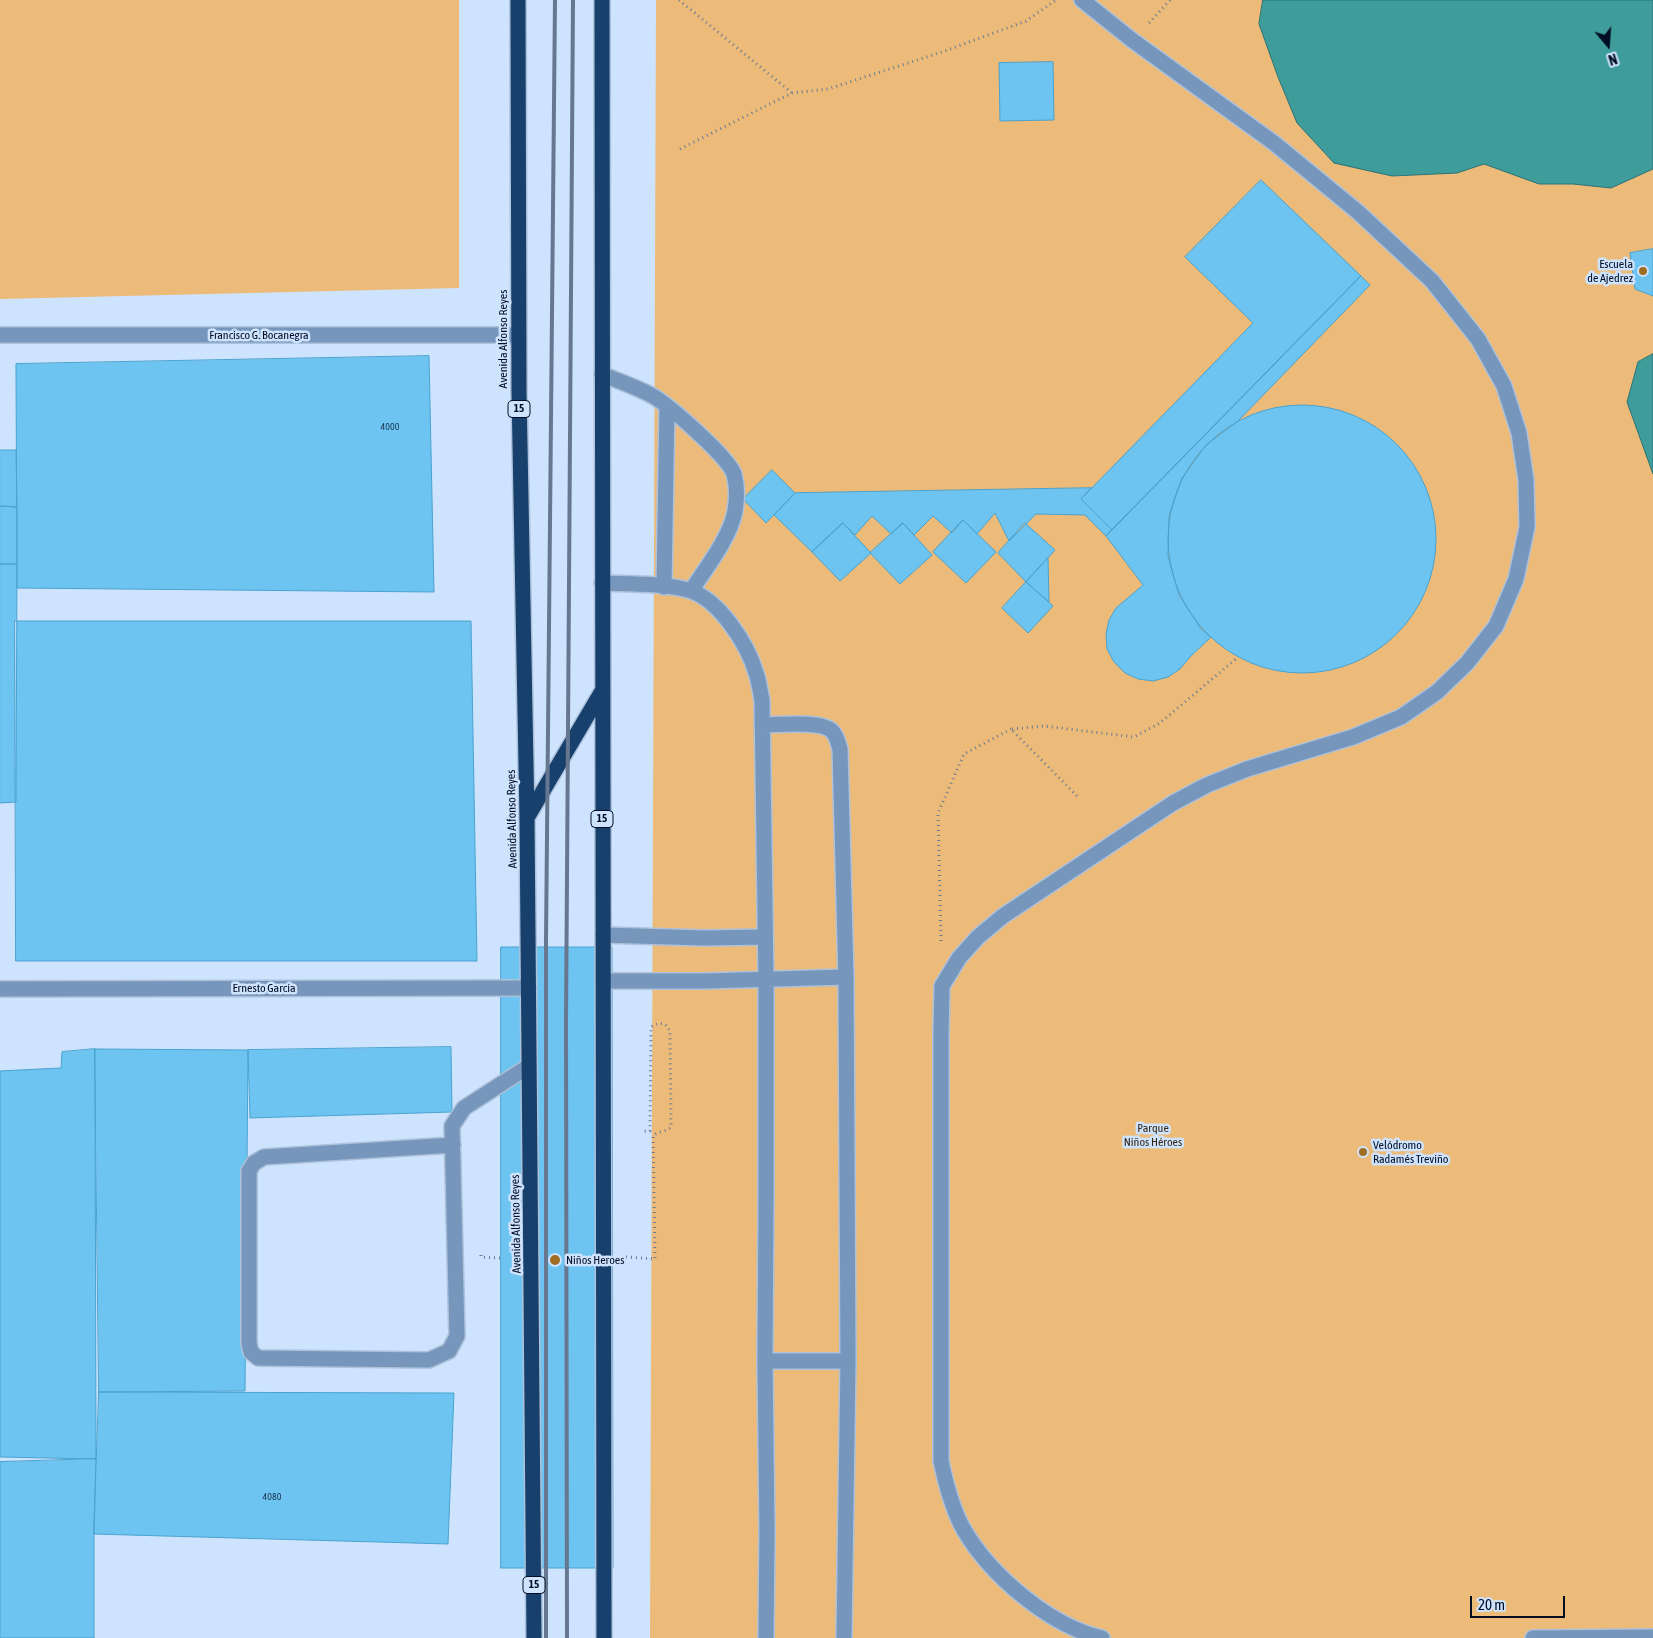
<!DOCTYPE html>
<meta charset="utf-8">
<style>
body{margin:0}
#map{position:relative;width:1653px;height:1638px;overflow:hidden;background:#cee3fd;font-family:"Asap Condensed",sans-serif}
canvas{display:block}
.north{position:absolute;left:1583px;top:20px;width:50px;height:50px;-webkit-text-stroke:4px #cee3fd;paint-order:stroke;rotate:162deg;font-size:14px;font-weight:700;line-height:20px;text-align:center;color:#000d23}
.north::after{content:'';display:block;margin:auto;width:18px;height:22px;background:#000d23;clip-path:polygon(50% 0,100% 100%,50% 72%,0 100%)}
.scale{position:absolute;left:1470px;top:1596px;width:95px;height:22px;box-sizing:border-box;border:2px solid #000d23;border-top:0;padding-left:6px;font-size:15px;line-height:18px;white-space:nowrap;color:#000d23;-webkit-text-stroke:4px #cee3fd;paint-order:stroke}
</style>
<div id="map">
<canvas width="1653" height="1638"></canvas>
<div class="north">N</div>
<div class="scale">20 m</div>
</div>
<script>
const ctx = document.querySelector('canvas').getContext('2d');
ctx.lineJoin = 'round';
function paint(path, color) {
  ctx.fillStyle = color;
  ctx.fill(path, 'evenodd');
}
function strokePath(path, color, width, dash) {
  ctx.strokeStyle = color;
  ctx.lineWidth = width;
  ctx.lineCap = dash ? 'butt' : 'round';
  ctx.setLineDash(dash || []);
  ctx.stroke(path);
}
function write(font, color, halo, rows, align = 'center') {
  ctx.font = font + ' "Asap Condensed",sans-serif';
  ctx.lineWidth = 5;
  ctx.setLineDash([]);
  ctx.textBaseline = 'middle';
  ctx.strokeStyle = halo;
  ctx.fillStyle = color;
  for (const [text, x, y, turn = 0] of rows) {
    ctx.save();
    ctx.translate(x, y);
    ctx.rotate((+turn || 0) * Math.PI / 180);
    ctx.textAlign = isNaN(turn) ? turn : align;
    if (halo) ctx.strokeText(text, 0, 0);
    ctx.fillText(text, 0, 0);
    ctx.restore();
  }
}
const green = new Path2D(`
 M0 0H459V288L0 299Z
 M656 0H1653V1638H650Z`);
const water = new Path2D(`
 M1263 0H1653V169L1611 188 1573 184H1539L1484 164 1457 173 1392 176 1334 163 1297 123 1278 77 1259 24Z
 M1653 354V474L1627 402 1638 362Z`);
const building = new Path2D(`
 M1053 62 1054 120 1000 121 999 63Z
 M1261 180 1361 276 1112 530 1081 499 1253 323 1185 257Z
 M1653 249V296L1635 289 1630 253Z
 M1361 276 1370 285 1238 421 1206 445 1182 478 1169 516 1168 556 1179 595 1201 629 1211 637 1190 657 1180 669 1168 677 1153 681 1138 679 1125 673 1114 662 1107 649 1106 634 1109 620 1116 608 1143 585 1106 536Z
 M429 356 434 592 17 588 16 364Z
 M1168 539a134 134 0 1 1 268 0a134 134 0 1 1-268 0Z
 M0 450H16L17 507 0 506Z
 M772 470 795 493 766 523 743 499Z
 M1091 488 1081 499 1112 530 1106 536 1085 515 1036 514 1009 541 995 513 977 534 963 520 952 533 933 516 914 535 903 523 891 534 872 516 855 535 843 523 812 552 774 515 795 493Z
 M0 506 17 507V564H0Z
 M963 520 996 552 966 583 933 552Z
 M843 523 871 553 840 581 812 552Z
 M903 523 932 555 900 584 870 553Z
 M1025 523 1055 550 1026 582 998 553Z
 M1048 558 1049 602 1026 582Z
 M0 564H17L16 802 0 803Z
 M1026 582 1053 606 1028 633 1002 608Z
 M15 621H471L477 961H16Z
 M501 947H612L613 1568H501Z
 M451 1047 452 1112 250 1118 248 1050Z
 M95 1049 248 1050 245 1391 99 1392Z
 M95 1049 96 1459 0 1457V1071L61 1068 62 1052Z
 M99 1392 454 1393 448 1544 94 1534Z
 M96 1459 94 1534V1638H0V1462Z`);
const path = new Path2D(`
 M679 0 792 93
 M1149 23 1170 0
 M680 149 792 93 828 89 942 52 1026 21 1056 0
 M1077 796 1011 729 1044 726 1134 737 1160 723 1237 658
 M941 941 938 813 964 754 1011 729
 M481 1255V1257L501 1258
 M626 1257 655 1259 653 1136C658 1131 666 1132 671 1127L670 1031 665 1024C659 1023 656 1024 651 1027L650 1131H644`);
const lane = new Path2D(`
 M1082 0 1132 40 1274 143 1358 212 1432 281 1478 339 1504 386 1519 433 1526 480 1527 527 1516 579 1496 626 1467 663 1437 692 1401 717 1353 737 1247 769 1207 785 1173 803 1003 916 978 937 959 958 942 986 941 1034V1461C946 1485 952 1509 964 1530 991 1576 1050 1626 1102 1638
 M0 335H518
 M602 374C618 381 636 387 651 395 668 404 728 457 734 474 737 485 737 499 735 511 730 538 706 568 691 591
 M602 583C627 584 667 583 691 591 720 601 748 645 756 673 759 681 760 691 762 700L766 979V1199L765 1361 767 1531 766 1638
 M664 587 667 407
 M762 725C778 725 821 720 832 731 837 736 838 743 840 749L846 977 848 1361 844 1638
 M603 935 704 938 765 937
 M603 981H705L846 977
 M0 989 529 988
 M453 1145 264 1157 254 1163 249 1171V1343L251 1352 258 1358 429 1360 449 1351 457 1336 452 1126 464 1108 529 1066
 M765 1361H848
 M1533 1638 1653 1637`);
const highway = new Path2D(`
 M518 0 519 392 527 818 534 1638
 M602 0 604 1638
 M527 818 602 691`);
const rail = new Path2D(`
 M546 1638V940L555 0
 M567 1638 566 1020 573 0`);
const markers = [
 [1643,271,5,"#9e6d21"],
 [1363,1152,5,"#9e6d21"],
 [555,1260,6,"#9e6d21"]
];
const numberNames = [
 ["4000",390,427],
 ["4080",272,1497]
];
const shields = [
 [519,409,22],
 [602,819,22],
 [534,1585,22]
];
const shieldNames = [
 ["15",519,409],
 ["15",602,819],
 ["15",534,1585]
];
const poiNames = [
 ["Escuela",1633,264,"right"],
 ["de Ajedrez",1633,278,"right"],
 ["Velódromo",1373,1145],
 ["Radamés Treviño",1373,1159],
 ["Niños Heroes",566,1260]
];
const streetNames = [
 ["Francisco G. Bocanegra",259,335],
 ["Avenida Alfonso Reyes",503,339,-90],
 ["Avenida Alfonso Reyes",512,819,-91],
 ["Ernesto García",264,988],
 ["Avenida Alfonso Reyes",516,1224,-91]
];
const parkNames = [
 ["Parque",1153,1128],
 ["Niños Héroes",1153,1142]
];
paint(green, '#edbb79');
paint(water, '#3e9d9b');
strokePath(water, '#2b7277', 1);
paint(building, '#6ec4f1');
strokePath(building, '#4aa2ce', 1);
strokePath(lane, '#adc1da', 18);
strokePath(highway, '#adc1da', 18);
strokePath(path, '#6a7b93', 3, [1, 4]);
strokePath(lane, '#7796bc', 15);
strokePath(highway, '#17406c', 15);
strokePath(rail, '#66778f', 4);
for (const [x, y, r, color] of markers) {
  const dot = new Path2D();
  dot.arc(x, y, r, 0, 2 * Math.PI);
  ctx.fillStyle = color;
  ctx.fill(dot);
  strokePath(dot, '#cee3fd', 2);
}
write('10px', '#1c3b56', null, numberNames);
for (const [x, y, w] of shields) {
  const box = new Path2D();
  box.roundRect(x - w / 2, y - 8.5, w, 17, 4);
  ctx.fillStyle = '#cee3fd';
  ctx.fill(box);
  strokePath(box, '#000d23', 1);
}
write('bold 11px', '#000d23', null, shieldNames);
write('12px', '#000d23', '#cee3fd', poiNames, 'left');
write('12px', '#000d23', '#cee3fd', streetNames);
write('12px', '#352715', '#cee3fd', parkNames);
</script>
